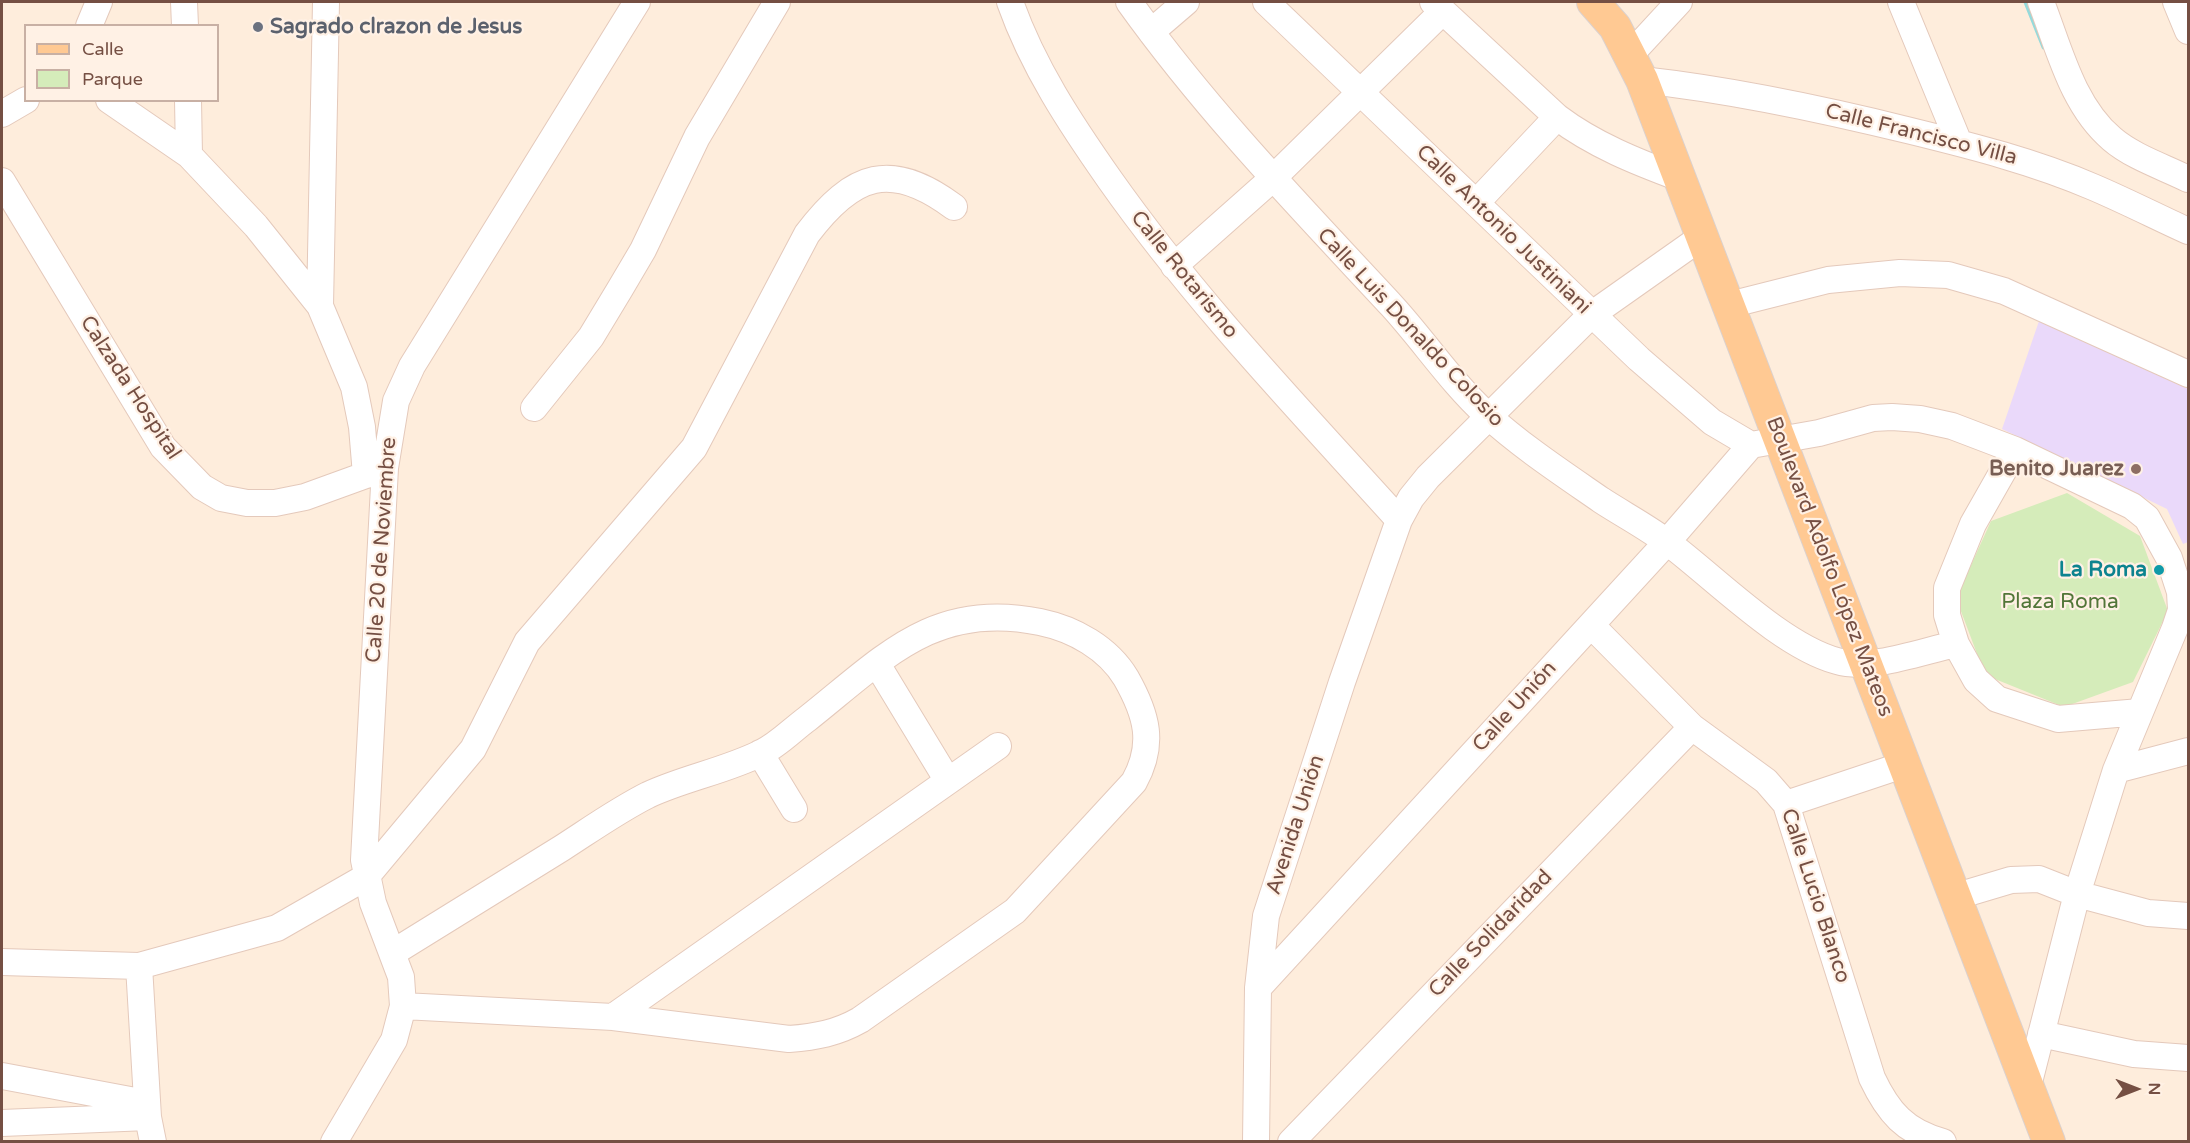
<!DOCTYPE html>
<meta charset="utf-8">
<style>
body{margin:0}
#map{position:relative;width:2190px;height:1143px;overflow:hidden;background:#feeddc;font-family:"Varela Round",sans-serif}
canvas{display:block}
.frame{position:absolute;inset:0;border:3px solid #754f43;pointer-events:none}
.legend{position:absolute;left:24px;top:24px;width:195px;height:78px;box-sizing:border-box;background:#fff1e5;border:2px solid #c8b0a4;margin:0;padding:8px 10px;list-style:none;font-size:18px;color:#754f43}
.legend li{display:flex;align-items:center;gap:12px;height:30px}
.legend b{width:30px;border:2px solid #c8b0a4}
.north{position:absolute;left:2106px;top:1059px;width:60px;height:60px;-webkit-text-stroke:4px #fff1e5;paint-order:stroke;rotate:90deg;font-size:16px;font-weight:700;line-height:24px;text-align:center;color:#754f43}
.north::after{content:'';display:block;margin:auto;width:21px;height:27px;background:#754f43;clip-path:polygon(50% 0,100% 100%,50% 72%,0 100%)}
</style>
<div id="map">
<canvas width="2190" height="1143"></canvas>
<div class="frame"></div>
<ul class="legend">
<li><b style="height:8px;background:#ffc993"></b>Calle</li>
<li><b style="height:16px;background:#d5ecba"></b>Parque</li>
</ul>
<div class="north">N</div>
</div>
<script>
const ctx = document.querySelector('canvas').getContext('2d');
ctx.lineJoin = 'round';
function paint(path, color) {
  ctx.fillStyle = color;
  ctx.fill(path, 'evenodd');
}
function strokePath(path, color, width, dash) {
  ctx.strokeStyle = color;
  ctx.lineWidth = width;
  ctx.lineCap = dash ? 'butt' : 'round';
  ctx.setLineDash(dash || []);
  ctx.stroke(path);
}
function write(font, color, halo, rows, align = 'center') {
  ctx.font = font + ' "Varela Round",sans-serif';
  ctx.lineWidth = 4.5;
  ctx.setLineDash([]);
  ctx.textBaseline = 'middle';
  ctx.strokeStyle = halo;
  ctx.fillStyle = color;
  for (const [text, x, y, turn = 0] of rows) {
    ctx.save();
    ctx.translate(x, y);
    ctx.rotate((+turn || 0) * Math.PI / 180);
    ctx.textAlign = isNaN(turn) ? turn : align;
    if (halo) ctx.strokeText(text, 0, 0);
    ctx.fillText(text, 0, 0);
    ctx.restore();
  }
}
const education = new Path2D(`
 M2039 321 2188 389V542L2183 544 2167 509 2002 429Z`);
const green = new Path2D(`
 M2067 493 2140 536 2168 611 2133 682 2064 707 1985 675 1956 598 1991 521Z`);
const stream = new Path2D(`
 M2026 2 2044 47`);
const minor = new Path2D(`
 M184 2 185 26
 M1010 2C1033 67 1070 123 1110 180 1196 302 1299 409 1399 520
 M1129 2C1207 111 1301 208 1392 306 1424 341 1451 382 1486 414 1521 446 1562 473 1601 500 1624 515 1649 528 1671 545 1717 580 1782 646 1837 661 1871 671 1922 651 1956 644
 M1266 2 1639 359 1712 422 1751 445
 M1433 2 1557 117C1594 145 1637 162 1680 178
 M1901 2 1959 143
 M2041 2C2059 48 2072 105 2112 139 2133 157 2164 167 2188 179
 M2176 2 2188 31
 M89 26 99 2
 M1151 32 1186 2
 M1630 55 1679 2
 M1642 80C1733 90 1822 109 1911 131 1972 146 2035 162 2093 187 2126 201 2157 217 2188 231
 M109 100 189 155 256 226 320 306 354 387 362 427 366 475
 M188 100 189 155
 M2 114 26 100
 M2 181 163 447 202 487 221 498 247 503H275L305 497 385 468
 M1476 203 1557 117
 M1174 266 1272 179 1443 11
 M1729 305 1828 280 1900 273 1948 275 2004 291 2188 374
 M320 306 326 2
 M534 408 591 337 620 289 643 250 697 137 777 2
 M2015 450 1973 524 1947 588V615L1956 644 1976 680 1997 699 2058 719 2140 712
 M1591 625 1692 727 1766 781 1786 804 1872 1078C1888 1112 1905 1132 1943 1142
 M877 664 948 781
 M760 753 794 809
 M2116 770 2188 751
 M1786 804 1906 764
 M1954 897 2011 880 2039 879 2077 894 2148 913 2188 916
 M394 952C450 917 506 883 562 848 590 830 618 810 648 795 684 778 725 771 761 753 778 745 792 730 807 719 884 658 934 600 1040 622 1074 629 1108 648 1126 678 1147 715 1155 744 1134 782L1015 911 860 1020C837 1033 816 1037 789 1039L613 1017 403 1006
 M2 962 139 966 277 928 366 877 473 749 527 642 694 448 807 234C853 173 891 160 954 207
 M139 966 148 1117
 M1258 988 1667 542 1751 445 1819 433 1873 418 1892 417 1920 419 1952 426 2015 450 2132 506 2147 518 2169 558 2180 592 2181 610 2175 628 2116 770 2077 894 2028 1086
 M613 1017 998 746
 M2041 1034 2134 1054 2188 1058
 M2 1076 146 1103
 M2 1123 148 1117 153 1142
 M334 1142 394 1040 403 1006 401 977 373 903 364 860 385 468 396 401 412 366 637 2
 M1256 1142 1258 988 1266 916 1342 682 1399 520 1411 498 1428 477 1591 315 1703 236
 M1291 1142 1692 727`);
const major = new Path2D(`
 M1593 2 1615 27 1642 80 2049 1142`);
const markers = [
 [258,27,6,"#6b7280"],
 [2136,469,6,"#8d6e63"],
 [2159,570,6,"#0f9aa8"]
];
const worshipNames = [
 ["Sagrado clrazon de Jesus",270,27]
];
const streetNames = [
 ["Calle Francisco Villa",1921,135,14],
 ["Calle Antonio Justiniani",1503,230,44],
 ["Calle Rotarismo",1184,275,51],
 ["Calle Luis Donaldo Colosio",1410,328,47],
 ["Calzada Hospital",130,388,57],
 ["Calle 20 de Noviembre",382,550,-86],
 ["Boulevard Adolfo López Mateos",1829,567,69],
 ["Calle Unión",1515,707,-48],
 ["Avenida Unión",1296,825,-72],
 ["Calle Lucio Blanco",1815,896,72],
 ["Calle Solidaridad",1491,934,-46]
];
const educationNames = [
 ["Benito Juarez",2124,469]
];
const cultureNames = [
 ["La Roma",2147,570]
];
const parkNames = [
 ["Plaza Roma",2060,602]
];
paint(education, '#ead9fa');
paint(green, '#d5ecba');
strokePath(stream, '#95dadb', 5);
strokePath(minor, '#e4c9bb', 28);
strokePath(major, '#dbd1ce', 34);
strokePath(minor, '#fff', 26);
strokePath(major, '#ffc993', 32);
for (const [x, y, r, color] of markers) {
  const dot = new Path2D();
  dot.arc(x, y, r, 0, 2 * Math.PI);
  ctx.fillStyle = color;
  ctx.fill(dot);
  strokePath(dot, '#fff1e5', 2);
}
write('bold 21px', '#5b616d', '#fff1e5', worshipNames, 'left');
write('21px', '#754f43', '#fff1e5', streetNames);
write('bold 21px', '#785e54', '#fff1e5', educationNames, 'right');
write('bold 21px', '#0d838f', '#fff1e5', cultureNames, 'right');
write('21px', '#527638', '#fff1e5', parkNames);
</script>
